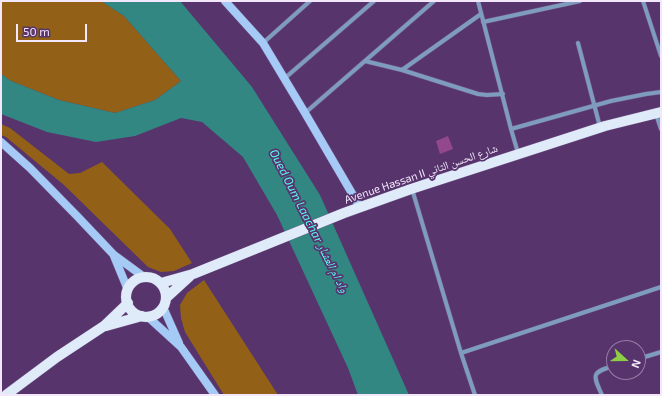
<!DOCTYPE html>
<meta charset="utf-8">
<style>
body{margin:0}
#map{position:relative;width:662px;height:396px;overflow:hidden;background:#57346c;font-family:"Exo 2",sans-serif}
canvas{display:block}
.frame{position:absolute;inset:0;border:2px solid #f3e7fb;pointer-events:none}
.north{position:absolute;left:606px;top:340px;width:40px;height:40px;box-sizing:border-box;background:#57346c;border:1px solid #957ca5;border-radius:50%;rotate:111deg;font-size:11px;font-weight:700;line-height:16px;text-align:center;color:#f3e7fb}
.north::after{content:'';display:block;margin:auto;width:14px;height:18px;background:#8cce45;clip-path:polygon(50% 0,100% 100%,50% 72%,0 100%)}
.scale{position:absolute;left:16px;top:24px;width:71px;height:18px;box-sizing:border-box;border:2px solid #f3e7fb;border-top:0;padding-left:5px;font-size:12px;line-height:14px;white-space:nowrap;color:#f3e7fb;-webkit-text-stroke:3px #57346c;paint-order:stroke}
</style>
<div id="map">
<canvas width="662" height="396"></canvas>
<div class="frame"></div>
<div class="north">N</div>
<div class="scale">50 m</div>
</div>
<script>
const ctx = document.querySelector('canvas').getContext('2d');
ctx.lineJoin = 'round';
function paint(path, color) {
  ctx.fillStyle = color;
  ctx.fill(path, 'evenodd');
}
function strokePath(path, color, width, dash) {
  ctx.strokeStyle = color;
  ctx.lineWidth = width;
  ctx.lineCap = dash ? 'butt' : 'round';
  ctx.setLineDash(dash || []);
  ctx.stroke(path);
}
function write(font, color, halo, rows, align = 'center') {
  ctx.font = font + ' "Exo 2","Noto Naskh Arabic",sans-serif';
  ctx.lineWidth = 3.5;
  ctx.setLineDash([]);
  ctx.textBaseline = 'middle';
  ctx.strokeStyle = halo;
  ctx.fillStyle = color;
  for (const [text, x, y, turn = 0] of rows) {
    ctx.save();
    ctx.translate(x, y);
    ctx.rotate((+turn || 0) * Math.PI / 180);
    ctx.textAlign = isNaN(turn) ? turn : align;
    if (halo) ctx.strokeText(text, 0, 0);
    ctx.fillText(text, 0, 0);
    ctx.restore();
  }
}
const green = new Path2D(`
 M1 1H101L124 16 181 81 155 100 115 113 59 100 11 81 1 74Z
 M1 124 10 128 69 174 80 173 102 162 170 229 192 263 174 271 161 272 148 267 64 185 6 137 1 135Z
 M204 280 278 395H224L185 332 181 318 180 305 187 293Z`);
const water = new Path2D(`
 M101 1H180L252 87 320 195 409 395H358L348 368 277 215 243 157 202 122 181 118 135 136 96 142 47 132 1 114V74L11 81 59 100 115 113 155 100 181 81 124 16Z`);
const building = new Path2D(`
 M448 136 453 149 440 154 436 141Z`);
const street = new Path2D(`
 M478 1 511 129 518 153
 M643 1 661 56
 M483 22 580 1
 M263 43 310 1
 M578 43 600 127
 M365 61 402 70 481 14
 M402 70 478 94 487 95 503 94
 M285 78 374 1
 M305 113 434 1
 M656 114 661 129
 M511 129 611 101 646 94 661 92
 M412 189 461 353 475 395
 M461 353 661 287
 M638 359 661 352
 M602 395C592 374 592 372 614 366`);
const secondary = new Path2D(`
 M225 1 263 43 305 113 360 207
 M1 142 30 168 77 216 114 255 144 277
 M114 256 128 290
 M163 307 179 343
 M147 316 181 347 215 395`);
const primary = new Path2D(`
 M126 297a20 20 0 1 1 40 0a20 20 0 1 1-40 0Z
 M161 283 193 274 344 213 411 189 605 126 661 112
 M166 298 190 276
 M106 326 142 316
 M6 395 57 357 104 326 128 303`);
const streetNames = [
 ["Avenue Hassan II شارع الحسن الثاني",421,174,-19]
];
const waterNames = [
 ["Oued Oum Laachar واد ام العشار",309,221,63]
];
paint(green, '#926117');
paint(water, '#338783');
paint(building, '#93488b');
strokePath(street, '#705183', 5);
strokePath(secondary, '#705183', 9);
strokePath(primary, '#705183', 11);
strokePath(street, '#7e9cbd', 4);
strokePath(secondary, '#a4caf5', 8);
strokePath(primary, '#dfebf9', 10);
write('11px', '#f3e7fb', '#57346c', streetNames);
write('italic 12px', '#5cf9f3', '#57346c', waterNames);
</script>
